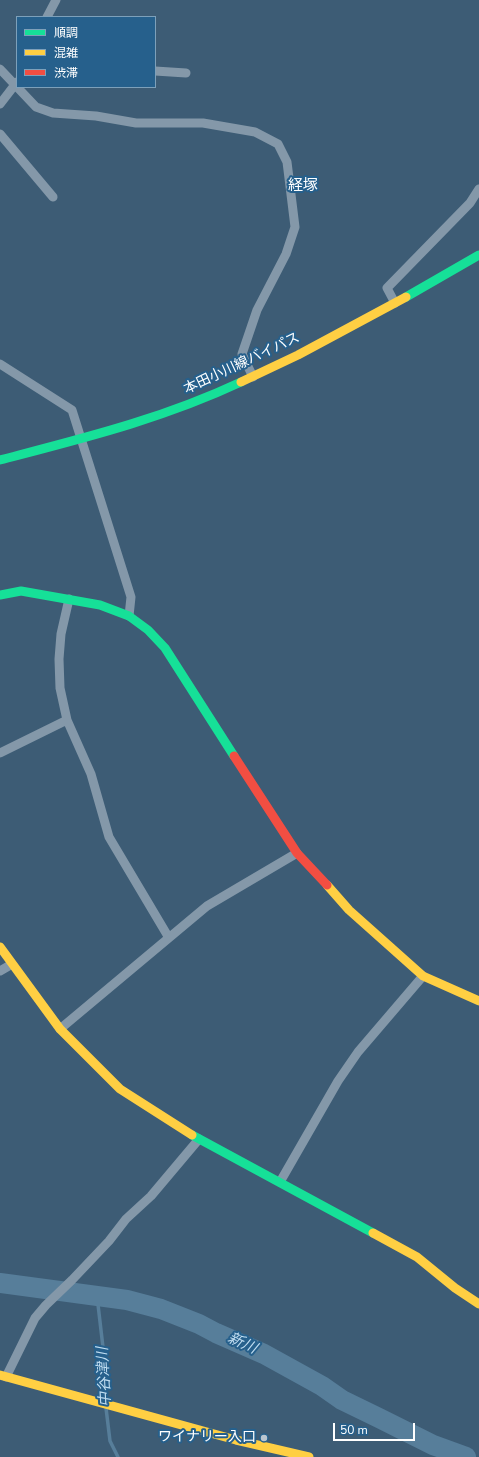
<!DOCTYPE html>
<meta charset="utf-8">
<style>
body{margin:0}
#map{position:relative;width:479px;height:1457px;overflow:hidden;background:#3d5c75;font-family:"Nunito Sans","Noto Sans JP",sans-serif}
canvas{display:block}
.legend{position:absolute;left:16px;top:16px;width:140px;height:72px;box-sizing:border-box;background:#26608c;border:1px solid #7da0ba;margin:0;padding:5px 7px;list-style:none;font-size:12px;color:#fff}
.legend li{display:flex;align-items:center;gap:8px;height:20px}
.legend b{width:20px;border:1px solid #7da0ba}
.scale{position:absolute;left:333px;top:1423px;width:82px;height:18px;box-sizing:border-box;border:2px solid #fff;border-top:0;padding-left:5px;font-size:12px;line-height:14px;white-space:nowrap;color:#fff;-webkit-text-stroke:3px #26608c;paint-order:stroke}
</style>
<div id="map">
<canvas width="479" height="1457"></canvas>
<ul class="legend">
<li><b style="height:5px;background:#16e098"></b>順調</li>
<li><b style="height:5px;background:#ffcf43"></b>混雑</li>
<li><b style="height:5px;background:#f24e42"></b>渋滞</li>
</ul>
<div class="scale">50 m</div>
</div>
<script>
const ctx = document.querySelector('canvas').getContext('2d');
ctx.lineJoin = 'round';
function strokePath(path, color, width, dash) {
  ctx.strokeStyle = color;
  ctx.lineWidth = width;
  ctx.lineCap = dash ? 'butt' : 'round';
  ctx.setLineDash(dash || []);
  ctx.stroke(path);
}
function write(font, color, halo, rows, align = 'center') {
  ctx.font = font + ' "Nunito Sans","Noto Sans JP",sans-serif';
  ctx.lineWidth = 4;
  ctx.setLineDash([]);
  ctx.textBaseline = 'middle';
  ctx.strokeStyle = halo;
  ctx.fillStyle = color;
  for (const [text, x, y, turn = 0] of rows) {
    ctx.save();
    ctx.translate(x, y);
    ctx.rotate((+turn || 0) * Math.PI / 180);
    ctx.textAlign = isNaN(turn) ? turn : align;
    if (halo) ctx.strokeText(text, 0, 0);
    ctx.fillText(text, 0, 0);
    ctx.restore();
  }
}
const stream = new Path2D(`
 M97 1296 104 1356 103 1389 105 1400
 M106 1408 110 1441 118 1457`);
const river = new Path2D(`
 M0 1283 127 1300 161 1309 199 1324 216 1333 264 1354 322 1386 342 1400 379 1418 433 1445 466 1457`);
const street = new Path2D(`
 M47 17 56 0
 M0 69 36 107 53 113 96 116 136 123H203L255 132 278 144 287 162 295 227 286 254 257 310 242 354 253 377
 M155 71 186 73
 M0 104 17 82
 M0 134 53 197
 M395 303 387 288 470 203 479 189
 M0 364 72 410 131 597 129 616
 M69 599 61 634 59 659 60 688 67 720 91 774 109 837 169 938
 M0 753 67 720
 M0 971 12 964
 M60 1029 207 906 297 853
 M280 1182 338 1081 358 1052 423 976
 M6 1377 35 1318 46 1305 72 1280 109 1241 126 1219 151 1196 199 1139`);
const fast = new Path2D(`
 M406 297 479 255
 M0 460C84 438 162 419 241 382
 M0 595 21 591 100 605 129 616 148 630 165 648 234 756
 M192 1135 373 1233`);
const slow = new Path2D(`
 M241 382 298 355 406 297
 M327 885 349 910 423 976 479 1001
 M0 947 60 1029 120 1089 192 1135
 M373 1233 417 1257 455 1288 479 1304
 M0 1375 236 1440 309 1457`);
const jam = new Path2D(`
 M234 756 297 853 327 885`);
const markers = [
 [264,1438,4,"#bbc6cf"]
];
const streetNames = [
 ["本田小川線バイパス",242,364,-25]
];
const poiNames = [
 ["ワイナリー入口",256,1438]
];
const neighbourhoodNames = [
 ["経塚",303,186]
];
const waterNames = [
 ["新川",242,1344,25],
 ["中谷津川",105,1377,-93]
];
strokePath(stream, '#577e9a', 3.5);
strokePath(river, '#577e9a', 20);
strokePath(street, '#8498a9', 9);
strokePath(fast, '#16e098', 9);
strokePath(slow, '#ffcf43', 9);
strokePath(jam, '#f24e42', 9);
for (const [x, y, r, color] of markers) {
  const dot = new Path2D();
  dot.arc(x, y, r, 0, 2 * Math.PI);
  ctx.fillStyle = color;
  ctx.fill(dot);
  strokePath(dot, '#26608c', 1.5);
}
write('14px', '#fff', '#26608c', streetNames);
write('14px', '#fff', '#26608c', poiNames, 'right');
write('15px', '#fff', '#26608c', neighbourhoodNames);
write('italic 15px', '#c0ddf1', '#26608c', waterNames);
</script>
